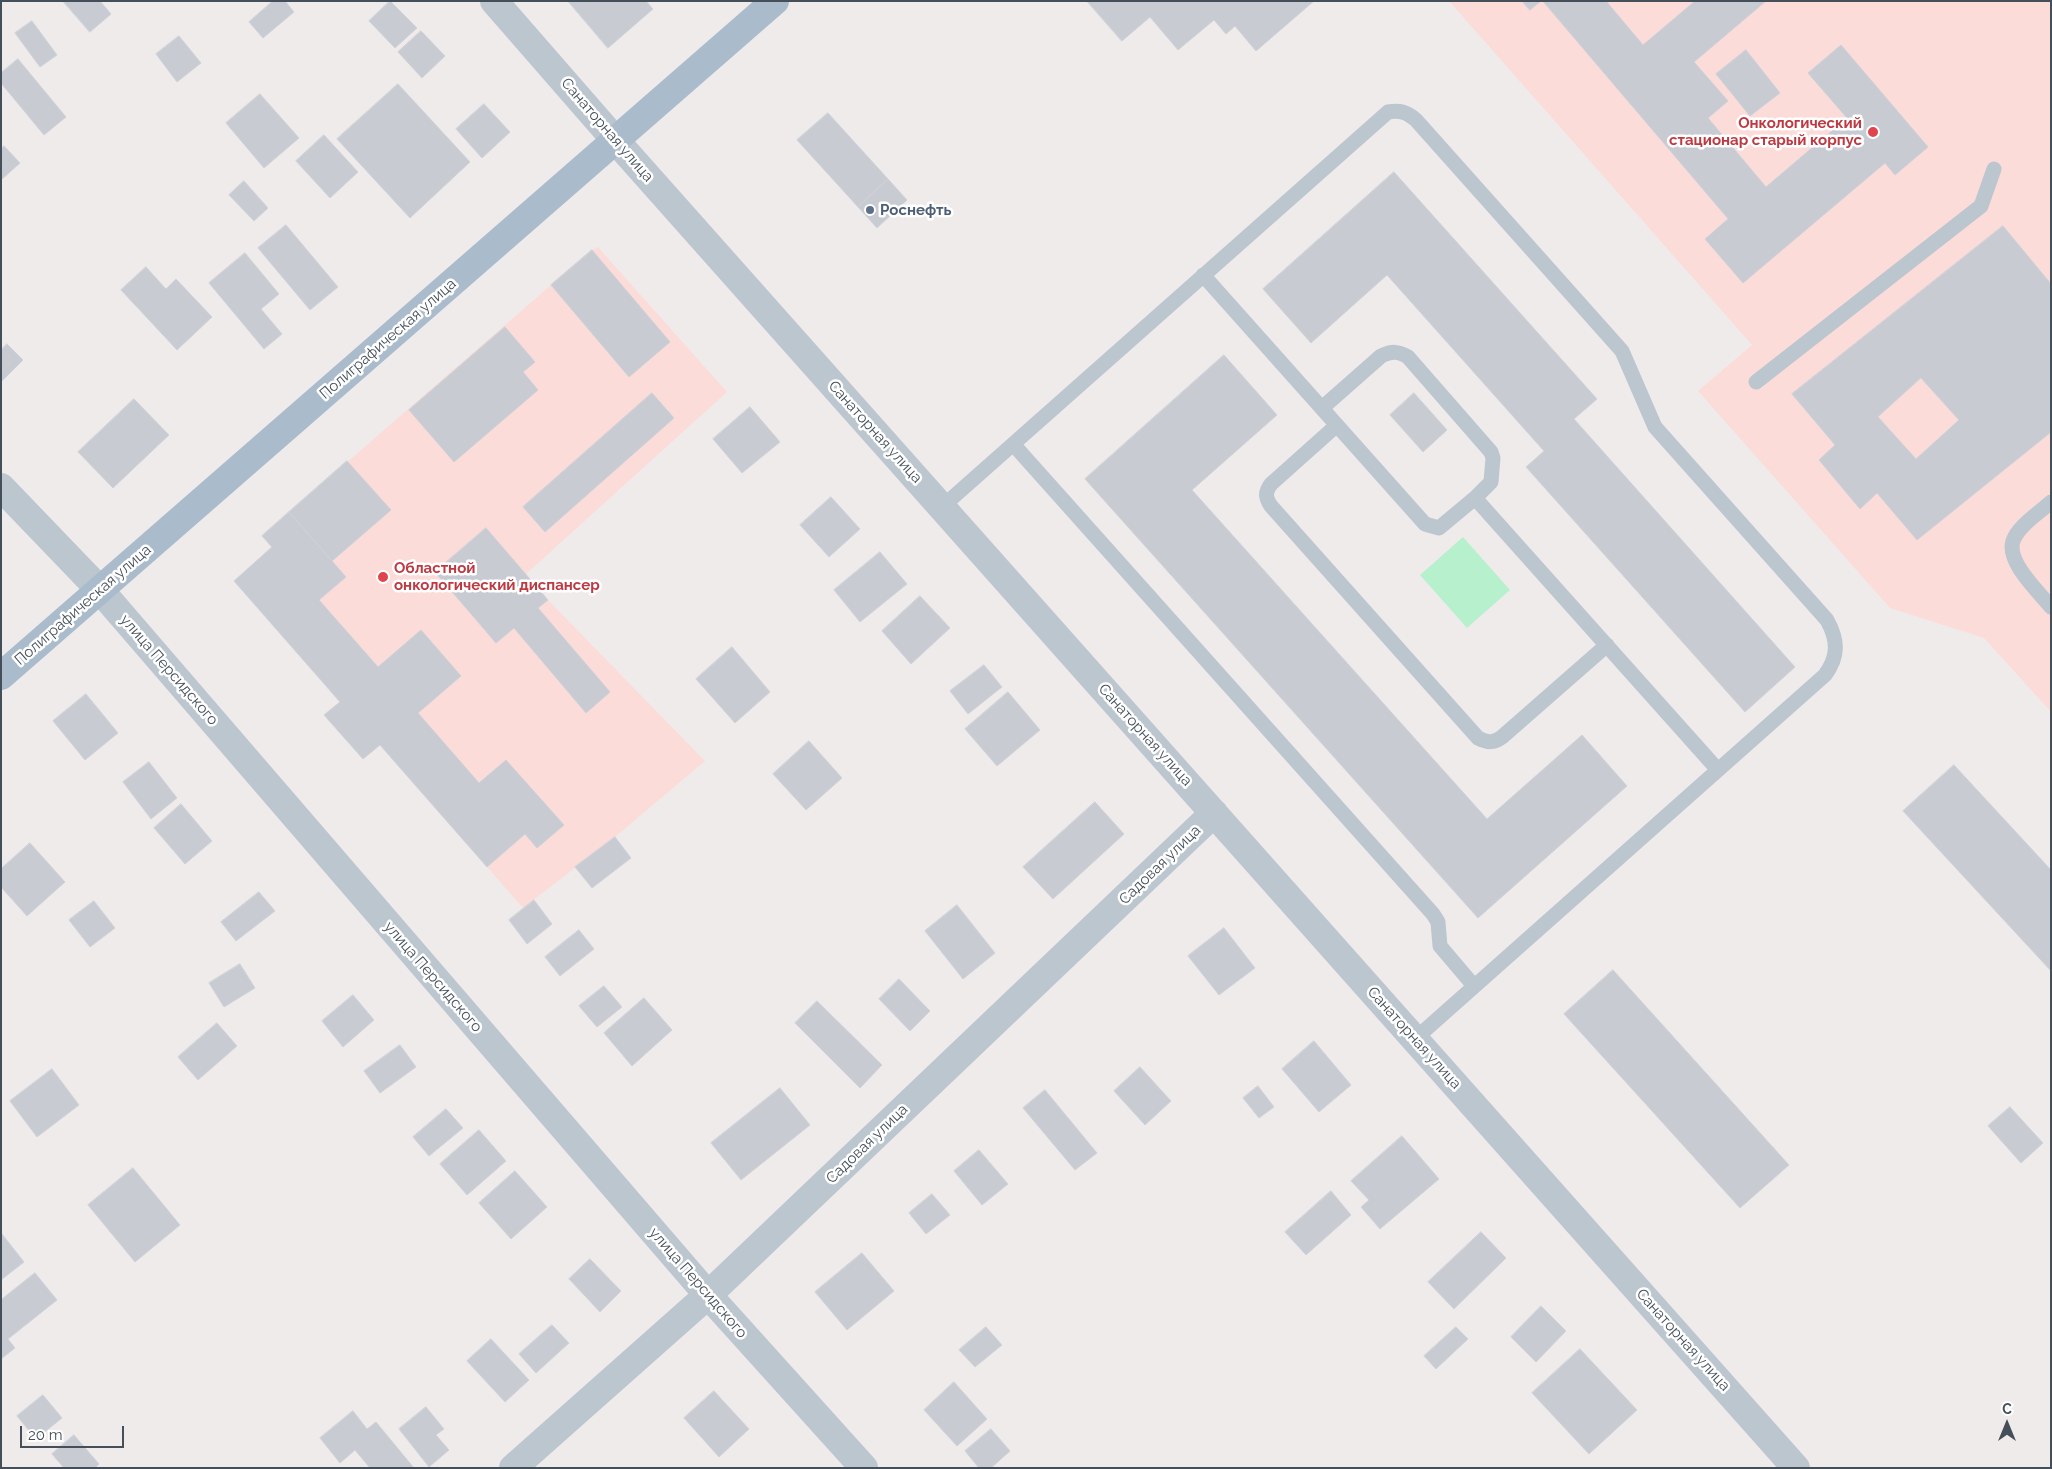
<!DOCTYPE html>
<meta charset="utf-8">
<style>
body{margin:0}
#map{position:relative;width:2052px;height:1469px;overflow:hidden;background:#efebeb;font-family:Raleway,sans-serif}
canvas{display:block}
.frame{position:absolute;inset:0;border:2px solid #444f5a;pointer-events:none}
.north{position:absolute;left:1982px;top:1399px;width:50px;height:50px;-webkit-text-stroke:4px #fff;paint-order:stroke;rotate:0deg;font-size:14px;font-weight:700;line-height:20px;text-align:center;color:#444f5a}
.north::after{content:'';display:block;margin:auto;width:18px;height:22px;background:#444f5a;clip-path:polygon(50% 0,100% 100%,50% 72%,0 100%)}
.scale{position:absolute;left:20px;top:1426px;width:104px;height:22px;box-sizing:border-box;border:2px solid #444f5a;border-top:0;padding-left:6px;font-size:15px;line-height:18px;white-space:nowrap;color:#444f5a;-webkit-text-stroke:4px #fff;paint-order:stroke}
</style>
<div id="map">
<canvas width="2052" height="1469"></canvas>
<div class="frame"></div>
<div class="north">С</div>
<div class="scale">20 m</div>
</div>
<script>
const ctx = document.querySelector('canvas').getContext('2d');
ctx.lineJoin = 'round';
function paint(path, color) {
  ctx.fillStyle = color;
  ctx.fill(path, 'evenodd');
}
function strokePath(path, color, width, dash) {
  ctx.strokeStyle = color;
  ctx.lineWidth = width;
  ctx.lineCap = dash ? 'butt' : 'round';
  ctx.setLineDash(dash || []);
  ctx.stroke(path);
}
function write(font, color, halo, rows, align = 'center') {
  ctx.font = font + ' Raleway,sans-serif';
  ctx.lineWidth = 5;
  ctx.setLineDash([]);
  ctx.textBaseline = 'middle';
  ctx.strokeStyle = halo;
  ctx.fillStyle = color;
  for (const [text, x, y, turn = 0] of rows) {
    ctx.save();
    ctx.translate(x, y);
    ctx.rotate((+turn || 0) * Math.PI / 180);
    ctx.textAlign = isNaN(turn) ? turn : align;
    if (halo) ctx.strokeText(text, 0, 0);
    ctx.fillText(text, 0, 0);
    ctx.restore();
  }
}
const medical = new Path2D(`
 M1449 1H2051V712L1984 638 1890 608 1698 391 1752 345Z
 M598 247 727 392 526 574 548 600 705 761 615 837 523 908 380 745 363 759 324 715 340 701 234 581 271 547 262 536 551 285 592 250Z`);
const green = new Path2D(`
 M1463 537 1510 590 1467 628 1420 575Z`);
const building = new Path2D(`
 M63 1H100L111 14 90 32Z
 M273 1H285L294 12 263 38 249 22Z
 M390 1 417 28 395 48 369 21Z
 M568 1H646L653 9 608 48Z
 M1087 1H1314L1256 51 1235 26 1226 34 1214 20 1178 50 1150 17 1122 41Z
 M1522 1H1541L1530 10Z
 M1543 1H1606L1643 45 1695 1H1766L1694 62 1728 101 1708 118 1766 187 1847 118 1808 73 1841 45 1928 147 1895 175 1885 163 1743 283 1705 239 1728 219Z
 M32 21 57 55 40 67 15 33Z
 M421 31 445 56 422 78 398 52Z
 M179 36 201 63 177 82 156 54Z
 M1746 50 1780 93 1750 116 1716 74Z
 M18 59 66 117 44 135 1 83V73Z
 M398 84 470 162 410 218 337 139Z
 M260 94 299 138 264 168 226 123Z
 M484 104 510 132 482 158 456 129Z
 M828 113 888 179 858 207 797 140Z
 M324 135 358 172 330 198 296 161Z
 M4 146 20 163 1 180V149Z
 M1394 172 1597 399 1574 419 1795 667 1745 712 1526 467 1544 451 1387 275 1311 343 1263 289Z
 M888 179 907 200 877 228 858 207Z
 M244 181 268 208 254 221 229 195Z
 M286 225 338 287 310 310 258 248Z
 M2003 226 2051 284V432L1917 540 1877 493 1860 509 1819 460 1835 445 1792 394ZM1921 378 1959 420 1916 459 1878 417Z
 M592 250 670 342 629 377 551 285Z
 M245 253 279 294 261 309 282 334 264 349 209 283Z
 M146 267 166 289 176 279 212 317 177 350 121 290Z
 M505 327 535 362 523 372 538 390 454 462 409 410Z
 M7 344 23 360 1 382V350Z
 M1224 355 1277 415 1192 490 1487 819 1582 735 1627 786 1478 918 1085 479Z
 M652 393 674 418 545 532 523 507Z
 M1414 393 1447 430 1423 452 1390 415Z
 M134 399 169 435 113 488 78 452Z
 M750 407 780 442 742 473 713 439Z
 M347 461 391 510 332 561 289 512Z
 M831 497 860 529 829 557 800 525Z
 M289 512 346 577 319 600 378 667 421 630 461 676 418 713 479 783 506 760 564 825 537 848 525 834 487 867 380 745 363 759 324 715 340 702 234 581 272 547 262 536Z
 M486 528 548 600 538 608 610 692 586 713 514 628 496 643 435 572Z
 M880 552 907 584 860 622 834 590Z
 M920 596 950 628 911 664 882 631Z
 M732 647 770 692 735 723 696 679Z
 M984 665 1002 687 968 714 950 691Z
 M1008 692 1040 730 997 766 965 729Z
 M86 694 118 733 85 760 53 721Z
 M809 741 842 778 806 810 773 774Z
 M149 762 177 798 151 819 123 782Z
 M1954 765 2051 870V971L1903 811Z
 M1095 802 1124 834 1053 899 1023 867Z
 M181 804 212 841 185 864 154 828Z
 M615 837 631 858 592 888 575 867Z
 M30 843 65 882 27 916 1 887V869Z
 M259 892 275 911 236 941 221 922Z
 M534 900 552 924 527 944 509 920Z
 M94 901 115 928 90 947 69 920Z
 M957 905 995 953 963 979 925 931Z
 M1224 928 1255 968 1219 995 1188 956Z
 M579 930 594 949 560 976 545 957Z
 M240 964 255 988 224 1007 209 983Z
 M1613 970 1789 1165 1740 1208 1564 1014Z
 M899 979 930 1011 910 1031 879 999Z
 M604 986 622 1007 597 1027 579 1006Z
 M353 995 374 1020 343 1047 322 1021Z
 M644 998 672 1030 632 1066 604 1033Z
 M817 1001 882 1065 860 1088 795 1023Z
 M217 1023 237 1046 198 1080 178 1057Z
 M1314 1041 1351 1085 1319 1112 1282 1069Z
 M400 1045 416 1067 380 1093 364 1071Z
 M1140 1067 1171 1101 1145 1125 1114 1091Z
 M52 1069 79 1105 37 1137 10 1101Z
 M1258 1086 1274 1107 1259 1118 1243 1098Z
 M780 1088 810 1125 741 1180 711 1143Z
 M1045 1090 1097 1153 1075 1170 1023 1108Z
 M2010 1107 2043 1143 2021 1163 1988 1126Z
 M446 1109 463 1128 429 1156 413 1137Z
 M479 1130 506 1161 467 1195 440 1164Z
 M1402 1136 1439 1179 1380 1229 1361 1207 1369 1200 1351 1181Z
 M979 1150 1008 1184 982 1205 954 1171Z
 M133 1168 180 1225 135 1262 88 1205Z
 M515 1171 547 1207 511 1239 479 1203Z
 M1331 1191 1351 1215 1306 1255 1285 1232Z
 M932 1194 950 1215 926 1234 909 1213Z
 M1481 1232 1506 1258 1454 1309 1428 1282Z
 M2 1234 24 1262 1 1280V1235Z
 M862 1253 894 1291 847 1330 815 1292Z
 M590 1259 621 1291 600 1312 569 1279Z
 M35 1273 57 1300 8 1339 15 1348 1 1359V1300Z
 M1541 1306 1566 1331 1536 1362 1511 1337Z
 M552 1325 569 1343 536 1373 519 1354Z
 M986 1327 1002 1345 975 1367 959 1350Z
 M1456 1327 1468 1339 1436 1369 1424 1356Z
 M491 1339 529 1380 505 1402 467 1361Z
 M1580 1349 1637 1410 1589 1454 1532 1393Z
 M954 1382 987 1419 957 1446 924 1410Z
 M714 1391 749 1429 719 1457 684 1418Z
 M43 1395 62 1418 36 1439 17 1416Z
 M426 1407 444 1429 436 1435 449 1450 429 1467 399 1429Z
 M353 1411 367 1429 376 1422 414 1468H370L355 1450 340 1463 320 1438Z
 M991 1429 1010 1451 991 1468H979L965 1451Z
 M74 1435 99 1464 95 1468H64L52 1454Z`);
const lane = new Path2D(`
 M1203 275 1425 524 1439 528 1475 498 1718 770
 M1756 382 1981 206 1994 169
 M1322 408 1381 356C1392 351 1398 351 1408 357L1491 452 1493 458 1491 482 1475 498
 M1337 425 1271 484C1265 492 1265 497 1271 506L1478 738C1488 743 1494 743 1502 737L1607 645
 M1013 444 1433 914 1438 922 1440 946 1474 986
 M2051 502C2039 513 2018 526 2013 541 2006 562 2039 592 2051 607
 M942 507 1388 112C1400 110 1407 112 1416 120L1622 351 1655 427 1827 620C1838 640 1839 656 1825 675L1415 1039`);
const street = new Path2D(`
 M494 1 616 141 1796 1468
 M1 487 100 590 708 1295 864 1468
 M513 1468 708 1295 1214 813`);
const primary = new Path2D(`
 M1 676 775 1`);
const markers = [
 [1873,132,6,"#e0444e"],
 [870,210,5,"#5c6f8a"],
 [383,577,6,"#e0444e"]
];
const healthNames = [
 ["Онкологический",1862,123],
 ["стационар старый корпус",1862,140],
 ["Областной",394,568,"left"],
 ["онкологический диспансер",394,585,"left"]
];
const streetNames = [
 ["Санаторная улица",607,130,49],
 ["Полиграфическая улица",388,339,-41],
 ["Санаторная улица",875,432,48],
 ["Полиграфическая улица",83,605,-41],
 ["улица Персидского",169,670,49],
 ["Санаторная улица",1145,735,48],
 ["Садовая улица",1160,865,-44],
 ["улица Персидского",433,977,49],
 ["Санаторная улица",1414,1038,48],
 ["Садовая улица",867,1144,-44],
 ["улица Персидского",698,1283,49],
 ["Санаторная улица",1683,1340,48]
];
const serviceNames = [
 ["Роснефть",880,210]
];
paint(medical, '#fbdcd9');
paint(green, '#b7f0cc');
paint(building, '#c8cbd1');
strokePath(building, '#cfd2d8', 1);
strokePath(lane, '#bcc6cf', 15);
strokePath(street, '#bcc6cf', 28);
strokePath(primary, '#aabccc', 28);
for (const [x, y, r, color] of markers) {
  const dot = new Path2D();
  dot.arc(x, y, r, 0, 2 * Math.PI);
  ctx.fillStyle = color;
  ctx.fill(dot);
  strokePath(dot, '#fff', 2);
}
write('bold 15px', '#be3a42', '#fff', healthNames, 'right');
write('15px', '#444f5a', '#fff', streetNames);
write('bold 15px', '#4e5e75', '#fff', serviceNames, 'left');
</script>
